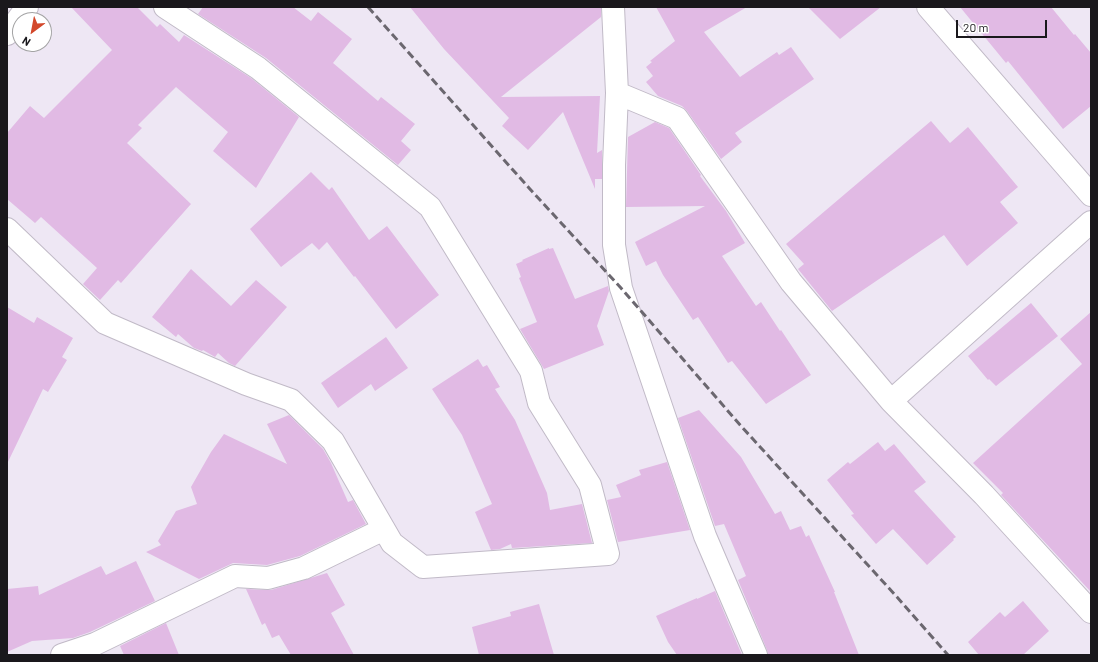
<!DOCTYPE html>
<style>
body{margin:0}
#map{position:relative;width:1098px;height:662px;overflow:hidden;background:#eee7f4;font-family:Barlow,sans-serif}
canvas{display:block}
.frame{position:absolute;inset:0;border:8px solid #1a181c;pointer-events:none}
.north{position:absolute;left:12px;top:12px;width:40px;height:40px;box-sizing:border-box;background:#fff;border:1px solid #a3a3a4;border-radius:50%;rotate:212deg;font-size:11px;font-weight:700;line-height:16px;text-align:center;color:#1a181c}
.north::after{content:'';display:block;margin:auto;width:14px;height:18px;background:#d3482b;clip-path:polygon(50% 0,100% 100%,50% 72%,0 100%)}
.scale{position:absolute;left:956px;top:20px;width:91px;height:18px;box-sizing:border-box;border:2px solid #1a181c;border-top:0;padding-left:5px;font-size:12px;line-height:14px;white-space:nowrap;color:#1a181c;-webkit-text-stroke:3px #fff;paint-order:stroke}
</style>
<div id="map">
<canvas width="1098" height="662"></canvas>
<div class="frame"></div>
<div class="north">N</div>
<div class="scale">20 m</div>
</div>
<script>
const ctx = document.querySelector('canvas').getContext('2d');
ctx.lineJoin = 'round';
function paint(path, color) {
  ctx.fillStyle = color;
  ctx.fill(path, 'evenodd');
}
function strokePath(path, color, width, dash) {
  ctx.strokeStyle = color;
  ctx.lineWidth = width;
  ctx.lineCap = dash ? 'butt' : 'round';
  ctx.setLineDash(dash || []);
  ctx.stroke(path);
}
const building = new Path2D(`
 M71 7H137L157 27 160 24 179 42 184 35 251 78 299 117 256 188 213 151 228 132 176 87 138 125 142 128 127 143 191 204 121 283 118 280 100 300 83 284 97 268 41 217 35 223 7 199V133L30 106 44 118 112 50Z
 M203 7H293L311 21 318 12 352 39 333 63 378 101 381 97 415 124 401 141 411 150 398 165 266 58 198 14Z
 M410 7H601V17L501 97 600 96 597 153 602 150V179H595V189L563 112 528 150 502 126 509 118 444 49Z
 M656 7H747L704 32 740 77 777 52 779 55 791 47 814 79 735 133 742 142 721 159 687 111 682 106 658 96 646 82 653 76 646 67 652 62 650 61 675 41Z
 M808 7H881L840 39Z
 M960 7H1051L1074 35 1075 34 1091 53V106L1063 129 1008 61 1006 63Z
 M931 121 950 143 968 127 1018 187 1000 202 1018 223 967 266 944 235 832 311 798 269 804 264 786 244Z
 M655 122 669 128 701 175 700 176 726 211 745 243 722 256 756 306 761 302 780 331 781 330 811 375 766 404 732 361 728 363 698 317 693 320 663 275 656 261 646 266 635 242 705 206 626 207 628 137Z
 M311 172 329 190 332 187 369 240 387 226 439 295 396 329 355 276 354 277 327 242 319 250 312 243 281 267 250 229Z
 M549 248V249L553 248 575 299 608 286 609 291 597 326 604 345 544 369 520 329 537 322 519 278 521 277 516 264 523 261 522 260Z
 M191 269 231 306 256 280 287 307 235 366 229 363 218 353 215 357 203 350 202 351 194 348 178 334 176 337 152 317Z
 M1031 303 1058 336 996 386 989 379 988 380 968 356Z
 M7 307 34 323 37 317 73 338 62 357 67 360 48 392 43 389 7 464Z
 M1091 312V592L1001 495 1003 493 973 463 1082 364 1060 339Z
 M386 337 408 368 375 391 371 384 338 408 321 383Z
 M478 359 483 367 487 365 500 387 495 389 515 420 547 493 550 510 582 504 592 543 512 548 511 544 500 549 491 550 475 512 492 504 462 435 432 389Z
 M699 410 741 457 775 514 781 511 790 530 801 526 806 537 809 535 835 592H834L859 655H768L767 650 738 580 746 576 724 524 715 526 678 418Z
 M289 415 323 449 331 463 348 502 353 500 366 524 300 556 267 565 233 563 199 579 146 552 161 545 158 541 176 511 197 504 191 487 211 452 224 434 287 464 267 424Z
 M878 442 885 451 894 444 926 482 914 491 956 537 953 539 954 540 927 565 893 529 876 544 851 515 854 514 827 480 848 462 850 464Z
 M667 462 690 530 618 542 607 500 621 497 616 485 641 475 639 470Z
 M136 561 155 601 90 632 73 638 32 641 7 652V589L38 586 39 595 101 566 106 575Z
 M327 573 345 605 331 613 354 655H291L279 635 272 638 265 623 262 625 246 589 271 590Z
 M715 591 742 655H677L668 642 656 616 697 598V599Z
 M1023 601 1049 631 1023 655H979L968 642 1000 612 1005 617Z
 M539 604 554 655H479L472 627 511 616 510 612Z
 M166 623 179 655H124L120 646Z`);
const minor = new Path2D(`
 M613 7 617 93 614 165V245L621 288 705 536 756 655
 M928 7 1091 195
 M7 34 27 7
 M617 93 677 118 791 282 891 401 984 495 1091 612
 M7 229 105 323 246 384 291 400 333 441 392 543 423 567 608 554 590 485 539 403 531 371 430 207 258 68 165 7
 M891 401 1091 222
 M62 655 95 644 235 576 268 578 304 568 384 529`);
const rail = new Path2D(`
 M368 7 529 188 621 288 741 426 897 597 948 655`);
paint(building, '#e1bae4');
strokePath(minor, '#c1bac7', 24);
strokePath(minor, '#fff', 22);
strokePath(rail, '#6b676f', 3, [8, 4]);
</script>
